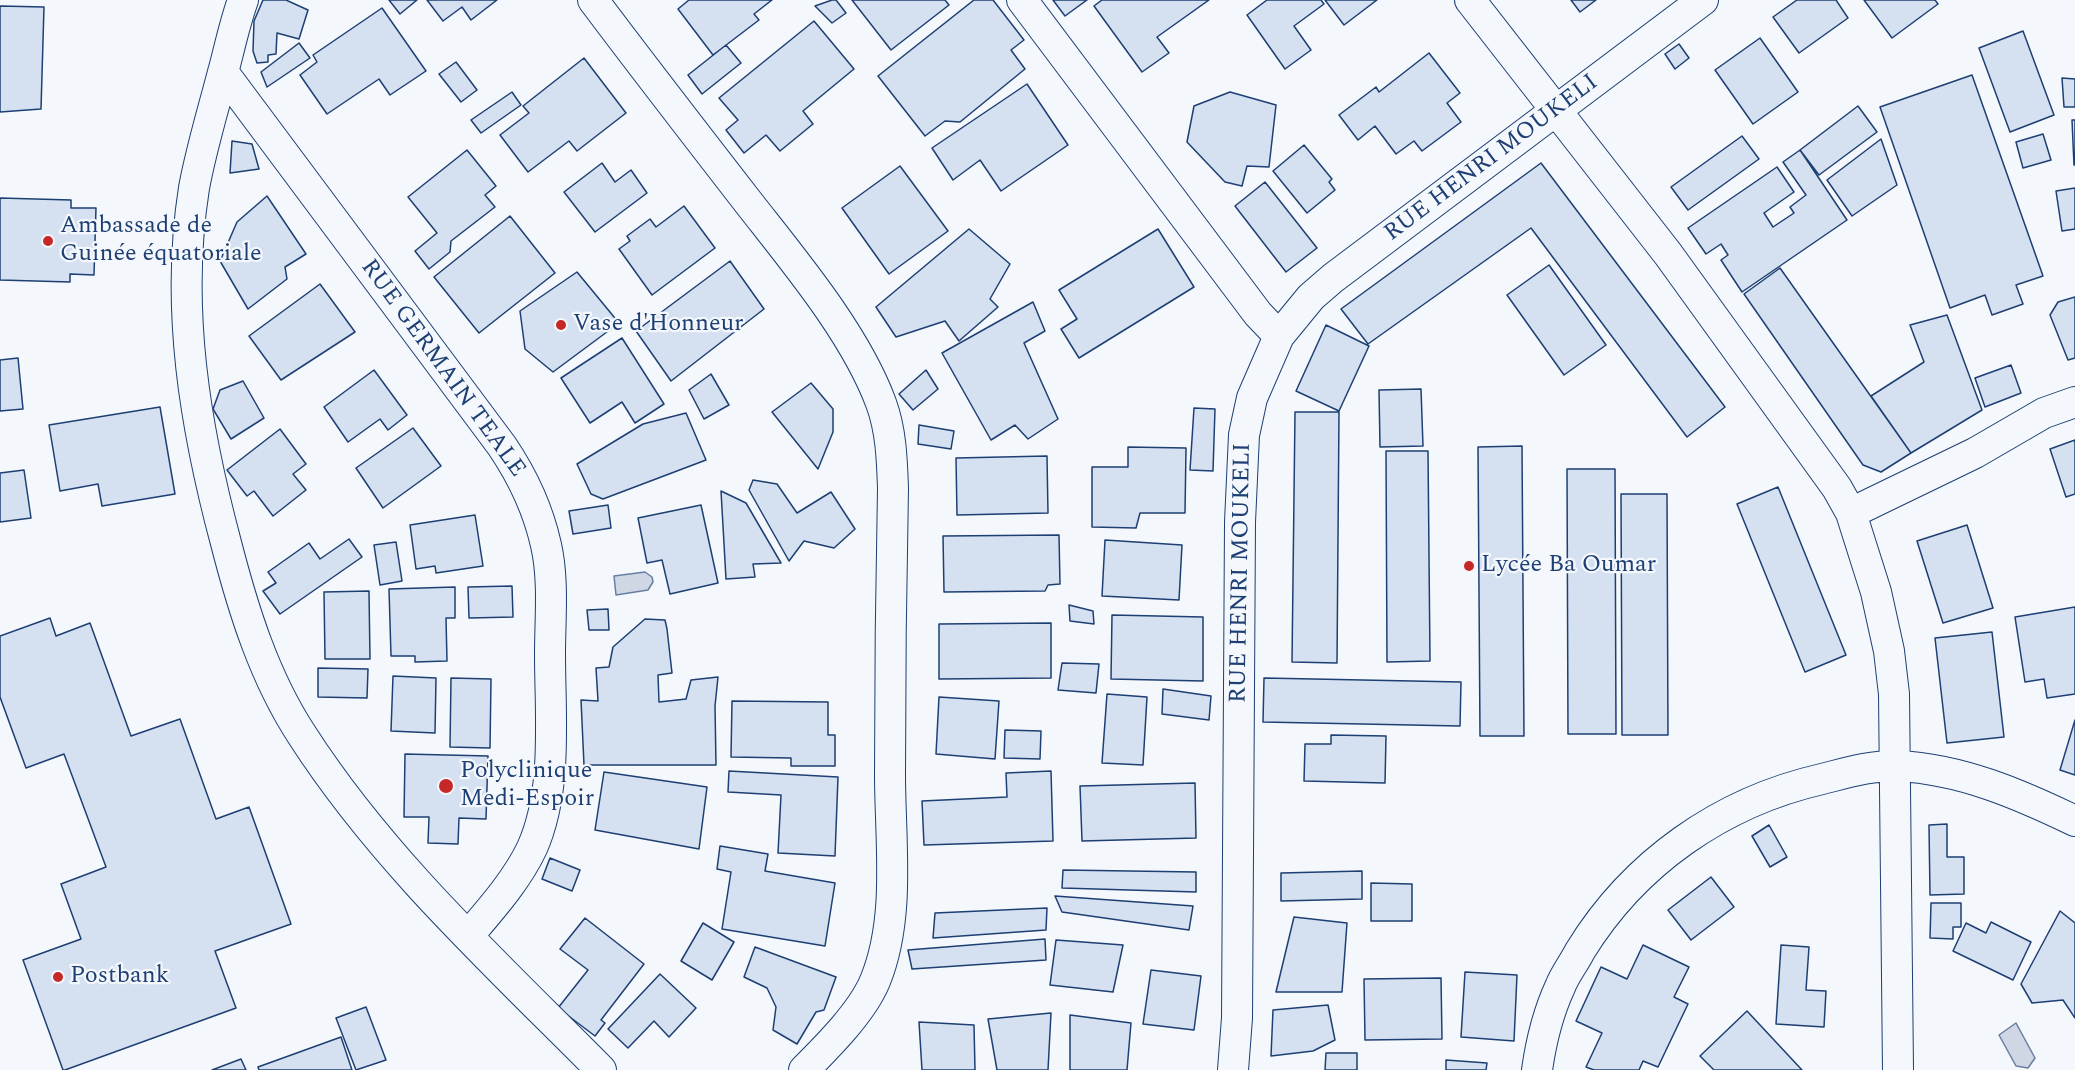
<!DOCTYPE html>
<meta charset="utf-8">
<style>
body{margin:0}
canvas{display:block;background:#f4f7fb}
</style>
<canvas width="2075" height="1070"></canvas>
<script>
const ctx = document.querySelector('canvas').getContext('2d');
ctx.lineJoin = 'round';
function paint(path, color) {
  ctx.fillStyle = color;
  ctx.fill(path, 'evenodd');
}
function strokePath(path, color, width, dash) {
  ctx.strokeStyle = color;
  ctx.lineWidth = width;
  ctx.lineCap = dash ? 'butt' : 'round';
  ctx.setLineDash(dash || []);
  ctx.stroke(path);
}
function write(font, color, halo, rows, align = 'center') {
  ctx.font = font + ' Spectral,serif';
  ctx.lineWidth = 4.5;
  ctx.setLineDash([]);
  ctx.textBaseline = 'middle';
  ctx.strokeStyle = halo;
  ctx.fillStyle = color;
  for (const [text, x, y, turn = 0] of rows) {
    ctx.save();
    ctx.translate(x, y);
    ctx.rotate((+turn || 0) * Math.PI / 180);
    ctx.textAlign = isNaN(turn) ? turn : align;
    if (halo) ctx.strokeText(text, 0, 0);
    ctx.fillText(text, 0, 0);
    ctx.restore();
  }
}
const water = new Path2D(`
 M645 572 652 577 653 582 648 590 616 595 614 576Z
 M2016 1023 2035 1058 2028 1068 2016 1066 1999 1035Z`);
const building = new Path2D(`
 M263 0H286L308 10 299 39 277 33 276 54 268 55V62L257 63 253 51 254 21Z
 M389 0H417L400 14Z
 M427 0H497L471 20 462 7 443 21Z
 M689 0H772L754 14 759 20 713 55 678 9Z
 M832 0H836L846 13 832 23 815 6Z
 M852 0H945L949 5 891 50Z
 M974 0H993L1024 40 1011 50 1025 69 960 122 945 121 925 136 878 76Z
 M1053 0H1087L1065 16Z
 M1102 0H1209L1157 37 1169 53 1142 72 1094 6Z
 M1267 0H1321L1324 4 1294 26 1311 50 1285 69 1247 15Z
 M1325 0H1377L1344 25Z
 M1571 0H1596L1580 12Z
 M1797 0H1836L1848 18 1799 53 1773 17Z
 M1864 0H1935L1938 4 1892 38Z
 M0 6 44 7 41 109 0 112Z
 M382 8 426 71 390 95 379 79 327 114 300 75 317 62 313 55Z
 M814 21 854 69 803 111 813 124 780 151 766 135 744 153 726 130 738 120 719 98Z
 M2023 31 2054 115 2010 132 1979 48Z
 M1760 38 1798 92 1753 124 1715 70Z
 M299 43 310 58 267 87 261 72Z
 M1679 44 1689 58 1675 69 1665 54Z
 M726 45 741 63 702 94 688 75Z
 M1429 53 1460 93 1447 103 1461 122 1422 151 1414 141 1396 154 1375 126 1358 140 1339 115 1376 87 1379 92Z
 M584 58 626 113 577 151 569 141 528 172 500 135 529 113 523 106Z
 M456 62 477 90 461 102 439 74Z
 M1972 75 2043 276 2016 285 2023 304 1992 315 1985 295 1950 308 1880 107Z
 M2062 78 2075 79V107H2064Z
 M1027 84 1068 145 1001 191 980 160 953 180 932 148Z
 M512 92 521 105 481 133 471 120Z
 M1230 92 1276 105 1269 167 1247 166 1242 186 1225 182 1187 142 1194 106Z
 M1858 106 1877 132 1819 175 1800 150Z
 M2072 120H2075V165H2074Z
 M2043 134 2051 160 2023 168 2016 142Z
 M1742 136 1759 159 1688 210 1671 187Z
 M1881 139 1897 185 1852 216 1827 180Z
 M232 141 252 144 259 169 230 173Z
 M1304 145 1332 179 1329 182 1335 190 1307 213 1273 171Z
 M467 150 496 186 485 195 495 207 451 241 450 252 429 269 415 251 437 233 408 197Z
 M1800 150 1847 220 1742 292 1721 260 1728 255 1721 244 1706 254 1688 228 1777 167 1794 192 1764 213 1773 227 1794 213 1790 207 1806 195 1783 162Z
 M602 163 615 182 631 170 647 193 595 232 564 192Z
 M1541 163 1725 407 1687 437 1531 228 1368 344 1341 309Z
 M900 166 948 231 889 274 842 208Z
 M1265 182 1317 248 1286 272 1235 206Z
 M2075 188V229L2062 231 2056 191Z
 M267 196 306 254 285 267 287 279 248 309 220 261 237 222Z
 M0 198 71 200V208H96L94 275 70 274V282L0 280Z
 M684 206 715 248 652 295 619 249 630 241 627 236 650 219 656 227Z
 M510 216 555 273 479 333 434 277Z
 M969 229 1010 264 990 299 998 307 959 341 945 321 896 337 876 307Z
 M1158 229 1194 287 1079 358 1061 329 1077 319 1059 290Z
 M730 261 764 309 671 381 636 331Z
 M1549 265 1606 345 1564 375 1507 295Z
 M1780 268 1911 453 1881 472 1863 465 1744 294Z
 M577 272 619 323 553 372 525 349 520 311Z
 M320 284 355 332 281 380 249 336Z
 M2075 297V358L2068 360 2050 315 2058 302Z
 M1033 302 1045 331 1024 343 1058 419 1028 439 1015 425 991 440 942 353Z
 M1947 315 1982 410 1911 453 1871 396 1924 362 1910 325Z
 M1326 325 1369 346 1339 411 1296 391Z
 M622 338 664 404 635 423 622 402 590 423 561 378Z
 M18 358 23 409 0 411V360Z
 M2011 365 2021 393 1985 407 1975 378Z
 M374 370 407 415 388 430 380 419 348 442 324 407Z
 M926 370 938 389 913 410 899 394Z
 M711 374 729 405 704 419 689 390Z
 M243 381 264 418 231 439 213 409 220 390Z
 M811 383 833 409V432L818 469 772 412Z
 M1421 389 1423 446 1380 447 1379 390Z
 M160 407 175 494 102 506 98 484 60 491 49 425Z
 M1194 408 1215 409 1213 471 1190 470Z
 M1295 412H1339L1337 663 1292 662Z
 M686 413 706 460 603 499 591 494 577 464 643 424Z
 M919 425 954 431 951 449 918 444Z
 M413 428 441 466 383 508 356 468Z
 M280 429 306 464 293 474 306 490 273 516 254 491 247 496 227 470Z
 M2075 440V494L2066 497 2050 449Z
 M1522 446 1524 736H1480L1478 447Z
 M1128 447 1186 448 1185 513H1140L1136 528 1092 527V467H1128Z
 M1386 451H1428L1430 661 1387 662Z
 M1047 456 1048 513 957 515 956 458Z
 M1567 469H1615L1616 734H1568Z
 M24 470 31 518 0 522V473Z
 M753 480 777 484 797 513 831 492 855 529 834 548 804 541 789 561 749 490Z
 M1778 487 1846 655 1805 672 1737 504Z
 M721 491 746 503 781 563 753 564 755 577 726 579Z
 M1621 494H1667L1668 735H1622Z
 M608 505 611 528 573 534 569 511Z
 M701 505 718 583 670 594 662 560 647 563 638 518Z
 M475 515 483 566 436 573 435 566 416 569 410 525Z
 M1967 525 1993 608 1943 623 1917 541Z
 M1059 535 1060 584 1048 585 1045 591 944 592 943 536Z
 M349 539 362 557 280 614 263 591 276 583 268 572 309 543 320 559Z
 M1105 540 1182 545 1179 600 1102 596Z
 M396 542 402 581 380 585 374 545Z
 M512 586 513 617 469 618 468 587Z
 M455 587V618H446L447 661 415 662V656H391L389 589Z
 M369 591 370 659H325L324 592Z
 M1069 605 1093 611 1094 624 1070 621Z
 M2075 607V694L2047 698 2044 679 2025 682 2015 617Z
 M608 609 609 630H589L587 610Z
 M1112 615 1203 617V681L1111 679Z
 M50 618 56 636 90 623 131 736 180 719 216 819 249 807 291 924 215 951 236 1008 65 1070H63L23 960 81 939 61 884 106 867 64 754 26 768 0 697V636Z
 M645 619 665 620 667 629 672 673 658 675 659 702 686 699 691 680 718 677 715 706 716 765H584L581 700 598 701 596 668 609 667 613 647Z
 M1051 623V678L939 679V624Z
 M1992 632 2004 737 1947 743 1935 638Z
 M1062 663 1099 664 1096 693 1058 690Z
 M318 668 368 669 367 698 318 697Z
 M393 676 436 678 435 733 391 731Z
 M451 678 491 679 490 748 450 747Z
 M1264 678 1461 682 1460 726 1263 722Z
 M1163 689 1211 696 1209 720 1162 714Z
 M1107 694 1147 697 1143 765 1102 763Z
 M939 697 999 701 995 759 936 754Z
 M732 701 828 702V735H835V766H791V758L731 757Z
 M2075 720V775L2060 770Z
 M1005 730 1041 731 1040 759 1004 758Z
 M1331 735 1386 736 1385 783 1304 781 1305 744H1331Z
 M405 754 488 756 486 819 459 818 458 844 428 843 429 817H404Z
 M729 771 838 777 835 856 778 853 781 795 728 792Z
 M1051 771 1053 841 924 845 922 801 1007 797 1006 773Z
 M604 772 707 787 699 849 595 830Z
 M1195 783 1196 838 1082 841 1080 786Z
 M1947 824V857H1964V894L1930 895 1929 825Z
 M1769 825 1787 857 1770 867 1752 836Z
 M720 846 768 854 765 871 835 883 825 946 722 929 731 872 717 869Z
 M550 858 580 870 572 891 542 879Z
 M1063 870 1196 872V892L1062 888Z
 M1362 871V899L1281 901V873Z
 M1711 877 1734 907 1691 940 1668 910Z
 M1371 883 1412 884V921H1371Z
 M1055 896 1193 906 1189 930 1062 912Z
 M1931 903H1961V927H1953V939L1930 938Z
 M1047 908 1046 930 933 938 935 913Z
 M2060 911 2075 923V1018L2063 1000 2032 1003 2021 984Z
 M1294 917 1347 923 1342 992H1276Z
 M585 918 644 964 601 1020 605 1023 595 1036 558 1008 588 970 560 949Z
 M1991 922 2031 942 2013 980 1953 951 1966 923 1986 933Z
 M703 923 734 942 712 980 681 961Z
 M1045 939 1046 960 912 969 908 950Z
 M1056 940 1123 945 1113 992 1050 985Z
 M1643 945 1689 967 1674 997 1688 1004 1658 1067 1643 1061 1639 1070H1594L1586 1067 1602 1033 1576 1021 1601 967 1627 979Z
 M1781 945 1809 947 1806 990 1826 991 1824 1027 1776 1024Z
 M755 947 836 977 824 1010 816 1012 797 1044 773 1030 776 1007 767 988 744 977Z
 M1151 970 1201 976 1194 1030 1143 1024Z
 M1465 972 1517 975 1514 1041 1461 1037Z
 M660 974 696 1008 669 1037 654 1021 628 1048 608 1029Z
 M1441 978 1442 1039 1365 1040 1364 979Z
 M1328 1005 1335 1040 1313 1051 1271 1056 1273 1010Z
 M366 1007 386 1060 356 1070 336 1018Z
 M1747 1011 1802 1070H1714L1700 1056Z
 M1051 1013 1048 1070H997L988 1019Z
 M1070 1015 1131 1023 1127 1070H1070Z
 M919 1022 974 1025 975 1070H922Z
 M341 1037 352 1070H259L258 1067Z
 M1326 1053H1357V1070H1325Z
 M241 1059 246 1070H212Z
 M1446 1060 1487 1063 1486 1070H1446Z`);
const minor = new Path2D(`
 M243 0C234 25 229 51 222 76 212 114 201 150 194 188 175 308 195 427 226 543 243 609 264 677 302 735 383 861 496 964 601 1070
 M593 0C644 68 696 135 748 202 794 261 855 333 881 403 891 430 892 459 893 488 891 583 890 679 890 774 890 842 901 918 875 981 862 1012 828 1046 804 1070
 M1022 0 1258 314 1279 336
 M1470 0 1668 254 1837 488 1851 513 1876 592 1889 651 1894 694 1898 1070
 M223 72 502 446C523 477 538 509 546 545 554 580 550 619 550 654 550 716 558 790 532 848 517 880 491 909 468 936
 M1851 513 1975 453 2044 413 2075 402
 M1233 1070 1237 1018 1240 522 1244 435 1252 398 1279 336 1311 297 1333 278 1703 0
 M1537 1070C1541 1042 1548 1013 1560 987 1565 974 1574 963 1580 951 1634 863 1721 802 1822 779 1846 773 1872 765 1898 766 1961 769 2019 794 2075 821`);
const markers = [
 [48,241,6,"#c62828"],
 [561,325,6,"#c62828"],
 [1469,566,6,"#c62828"],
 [446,786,8,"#c62828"],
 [58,977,6,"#c62828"]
];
const streetNames = [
 ["RUE HENRI MOUKELI",1492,159,-37],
 ["RUE GERMAIN TEALE",442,369,54],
 ["RUE HENRI MOUKELI",1242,573,-89]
];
const poiNames = [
 ["Ambassade de",60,227],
 ["Guinée équatoriale",60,255],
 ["Vase d'Honneur",573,325],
 ["Lycée Ba Oumar",1481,566],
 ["Polyclinique",460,772],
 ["Medi-Espoir",460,800],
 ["Postbank",70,977]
];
paint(water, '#cfd7e4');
strokePath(water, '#687fa3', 1.5);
paint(building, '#d5e0f0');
strokePath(building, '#1d3f73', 1.5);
strokePath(minor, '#1d3f73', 32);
strokePath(minor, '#f4f7fb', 30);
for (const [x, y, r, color] of markers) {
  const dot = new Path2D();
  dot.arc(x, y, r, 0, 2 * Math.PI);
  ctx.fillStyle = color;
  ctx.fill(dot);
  strokePath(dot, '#f4f7fb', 2);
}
write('24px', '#1d3f73', '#f4f7fb', streetNames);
write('24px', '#1d3f73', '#f4f7fb', poiNames, 'left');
</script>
